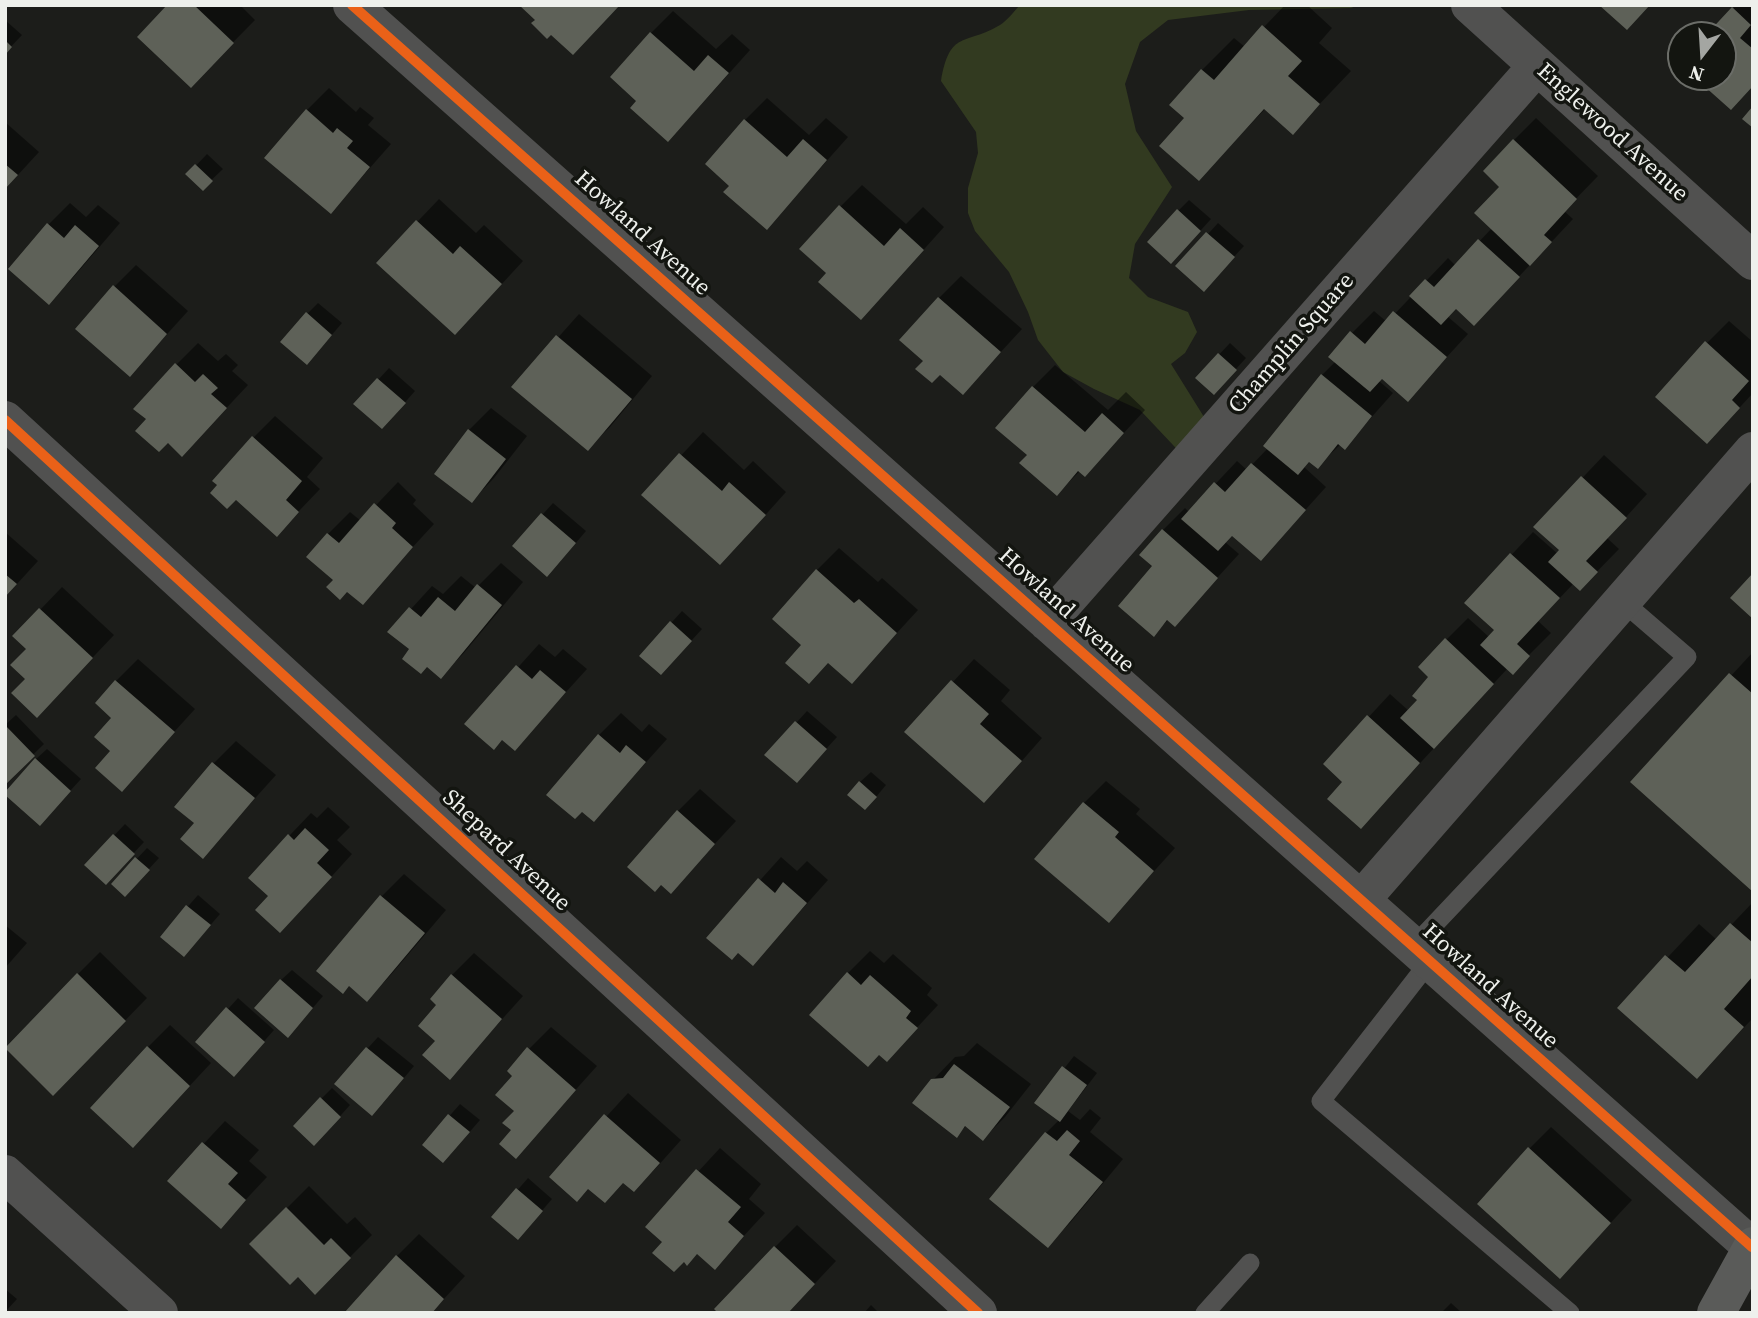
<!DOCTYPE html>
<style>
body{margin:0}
#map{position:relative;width:1758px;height:1318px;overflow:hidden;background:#1c1d1a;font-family:"Source Serif 4",serif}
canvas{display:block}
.frame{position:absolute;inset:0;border:7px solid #eef0ec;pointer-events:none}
.north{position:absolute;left:1667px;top:21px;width:70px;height:70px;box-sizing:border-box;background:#131510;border:2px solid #6b6d68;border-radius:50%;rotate:197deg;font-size:19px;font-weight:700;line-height:28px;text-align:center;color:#eef0ec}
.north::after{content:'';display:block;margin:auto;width:24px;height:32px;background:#a4a6a2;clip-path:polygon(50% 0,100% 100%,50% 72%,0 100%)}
</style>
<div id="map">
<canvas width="1758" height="1318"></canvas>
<div class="frame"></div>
<div class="north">N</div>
</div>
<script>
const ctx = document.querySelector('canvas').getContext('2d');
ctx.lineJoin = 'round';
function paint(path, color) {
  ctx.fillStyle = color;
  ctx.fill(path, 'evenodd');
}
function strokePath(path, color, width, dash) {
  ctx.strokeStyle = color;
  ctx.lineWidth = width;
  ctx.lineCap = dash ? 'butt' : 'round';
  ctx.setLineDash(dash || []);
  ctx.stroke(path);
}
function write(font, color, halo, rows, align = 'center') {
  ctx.font = font + ' "Source Serif 4",serif';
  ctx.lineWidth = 7;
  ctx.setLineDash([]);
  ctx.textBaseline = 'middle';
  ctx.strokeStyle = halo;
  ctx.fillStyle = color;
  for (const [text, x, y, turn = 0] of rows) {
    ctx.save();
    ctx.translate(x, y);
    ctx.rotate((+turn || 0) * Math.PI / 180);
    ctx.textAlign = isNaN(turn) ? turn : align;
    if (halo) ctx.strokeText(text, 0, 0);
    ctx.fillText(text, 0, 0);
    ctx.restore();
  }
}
const green = new Path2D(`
 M1020 5H1359L1351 8 1249 10 1168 20 1140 42 1125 84 1136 131 1172 187 1135 244 1129 278 1148 297 1188 312 1197 332 1185 353 1171 364 1214 433 1189 462 1140 410 1094 389 1063 372 1038 340 1028 312 1009 272 975 231 968 213V188L978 153 976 132 941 81C950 29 965 46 1000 25 1008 20 1014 11 1020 5Z`);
const shadow = new Path2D(`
 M169 5H240L255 20 191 85Z
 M1285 5H1307L1332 28 1319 43 1351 71 1293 132 1266 108 1199 178 1186 118 1202 70 1234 38 1245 47Z
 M1736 5H1753V86L1697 77H1723V35H1709Z
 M673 11 716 49 732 34 750 50 690 117 639 101 651 33Z
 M5 20 22 35 5 53Z
 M329 88 356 112 360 107 374 118 368 125 391 144 331 212 307 110Z
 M767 98 809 135 826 118 848 137 767 228 732 186 745 120Z
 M1536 118 1598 176 1564 211 1573 219 1496 301 1457 307 1447 316 1468 334 1408 399 1383 377 1379 381 1393 393 1345 447 1341 444 1318 466 1310 460 1304 467 1326 487 1261 559 1233 534 1225 542 1239 554 1175 624 1169 619 1154 634 1155 566 1163 530 1185 508 1189 512 1237 461 1247 470 1268 448 1322 375 1336 361 1352 333 1374 311 1387 322 1448 258 1456 266 1492 228 1514 140Z
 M5 122 39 152 5 189Z
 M207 154 223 169 203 188 188 174Z
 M862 185 906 224 923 207 944 227 882 296 829 273 840 207Z
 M439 199 476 233 484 225 523 261 477 311 379 262Z
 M1189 200 1211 219 1182 251 1178 211Z
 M70 203 86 217 98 205 120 223 71 280 49 302 48 225Z
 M1218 223 1244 246 1214 278 1208 234Z
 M136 265 188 311 130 375 114 287Z
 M961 276 1022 329 963 393 925 361 939 298Z
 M318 303 342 323 318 351 307 314Z
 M579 314 652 376 610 427 587 449 514 387Z
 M1729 321 1753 342V393L1729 419 1707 343Z
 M198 343 218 361 226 354 238 365 232 371 248 385 204 432 148 419 176 365Z
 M1230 343 1246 358 1224 382 1197 378Z
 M1055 365 1108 410 1126 392 1145 410 1085 475 1080 471 1057 494 1029 455 1033 387Z
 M389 368 415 391 393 416 356 404Z
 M491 408 527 436 494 478 472 501 469 430Z
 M275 416 323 458 307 477 320 489 277 534 253 438Z
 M703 432 744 470 753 461 786 492 742 541 644 495Z
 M1604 455 1647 494 1607 538 1619 549 1580 589 1574 583 1538 621 1551 633 1512 672 1508 668 1361 827 1345 782 1325 764 1390 694 1409 711 1419 699 1431 677 1446 640 1468 618 1489 637 1496 630 1467 602 1533 532 1558 554 1561 550 1536 527Z
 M398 482 416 500 413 504 434 524 362 602 335 580 328 534 350 512 361 521Z
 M553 503 586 531 558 564 514 546Z
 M5 532 38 561 5 597Z
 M839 548 878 582 882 578 918 610 873 659 829 662 804 644 817 570Z
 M501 563 523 582 463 654 441 676 390 632 432 586 443 594 461 576 476 588Z
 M62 587 114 635 59 693 27 679 28 649 15 636Z
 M682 611 702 629 672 662 641 656Z
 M539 644 555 657 563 649 587 669 515 748 503 738 467 724Z
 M1753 652V890L1633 782Z
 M138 659 195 709 122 789 112 751 116 681Z
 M974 659 1010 690 1001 701 1042 738 1006 779 907 732Z
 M807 711 837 737 807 770 767 755Z
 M621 713 642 732 649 724 667 739 594 820 599 735Z
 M16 715 44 744 5 782V725Z
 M236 741 276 775 203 856 196 823 177 807 214 763Z
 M47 749 81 779 50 813 36 759Z
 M871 772 886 785 876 797 860 782Z
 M1106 781 1140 809 1136 814 1175 848 1109 921 1084 803Z
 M700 789 736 821 671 891 678 811Z
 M328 807 350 827 337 840 352 854 302 909 271 896 250 877 311 813 317 818Z
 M125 824 144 842 116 872 86 865Z
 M147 848 159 858 136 883 113 884Z
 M781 857 797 871 807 861 828 880 753 964 738 951 708 938Z
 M404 874 446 910 389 977 367 999 350 985 319 970 382 896Z
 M198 895 220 914 194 944 162 936Z
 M1753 902V1018L1697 1077 1620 1008 1699 924 1717 940Z
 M5 925 27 943 5 968Z
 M870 951 884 963 893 954 932 988 927 995 938 1005 887 1060 848 973Z
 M100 952 147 998 75 1072 78 974Z
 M474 953 523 996 450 1077 437 1041 439 1005 452 975Z
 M292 970 323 996 299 1024 281 980Z
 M238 998 274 1030 244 1064 198 1042Z
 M170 1025 211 1063 155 1123 148 1047Z
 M551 1027 597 1066 516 1156 513 1130 516 1110 514 1076 529 1049Z
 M378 1037 414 1066 383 1103 336 1083Z
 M977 1043 1031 1084 1005 1117 983 1139 967 1125 957 1135 933 1080 955 1057 964 1056Z
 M1074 1056 1097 1073 1068 1111 1080 1120 1090 1109 1101 1118 1090 1132 1123 1159 1070 1223 1048 1245 1046 1133 1060 1119 1037 1103Z
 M332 1088 350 1105 325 1133 321 1099Z
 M628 1093 681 1140 656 1168 634 1190 624 1182 589 1188 551 1177Z
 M460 1104 480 1120 454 1150 424 1145Z
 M225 1121 259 1150 249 1161 267 1177 221 1226 169 1181Z
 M1551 1127 1632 1200 1560 1277 1529 1149Z
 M720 1148 761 1184 749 1199 765 1213 715 1267 698 1253 664 1242 647 1227Z
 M528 1178 552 1199 528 1227 494 1217Z
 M309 1186 347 1224 355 1217 372 1235 315 1292 298 1275 251 1244Z
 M797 1225 836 1261 787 1313 775 1247Z
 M419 1234 465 1276 431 1313 397 1256Z
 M5 1289 17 1299 5 1312Z
 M1451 1303 1462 1313H1441Z
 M871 1305 879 1313H864Z`);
const building = new Path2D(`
 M167 5H194L234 43 191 88 137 37Z
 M519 5H620L573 55 551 35 547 39 531 23 535 20Z
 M1599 5H1650L1627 30Z
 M1732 7 1751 25 1740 38 1753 49V86L1731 110 1694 77H1723V35H1706Z
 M1262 25 1302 61 1288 76 1320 104 1293 135 1264 109 1199 181 1159 146 1184 118 1169 105 1201 69 1214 80Z
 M650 32 694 71 708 55 729 73 668 142 630 108 636 101 610 77Z
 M5 40 12 47 5 55Z
 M1753 106V128L1742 119Z
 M306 109 333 133 337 128 353 141 347 148 370 167 331 214 264 158Z
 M744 119 787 157 803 139 827 160 767 230 723 192 729 186 705 164Z
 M1513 139 1577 199 1544 235 1552 242 1530 266 1474 213 1499 187 1483 171Z
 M5 164 18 175 5 189Z
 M195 164 213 181 203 191 185 174Z
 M839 205 884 246 900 228 924 250 861 320 818 282 826 273 799 249Z
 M1177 209 1201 231 1171 264 1147 242Z
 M416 220 453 254 460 246 502 284 455 335 376 263Z
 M47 223 64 238 75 225 99 246 49 305 8 269Z
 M1206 232 1235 257 1204 292 1175 266Z
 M1478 239 1520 277 1474 326 1456 309 1441 325 1409 296 1425 279 1434 287Z
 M113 285 167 334 130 377 75 329Z
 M938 297 1001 352 963 395 940 375 932 383 915 369 923 361 899 340Z
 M1393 311 1447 357 1408 402 1382 379 1370 392 1328 357 1350 331 1365 344Z
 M306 312 332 335 307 365 280 342Z
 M556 335 632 399 588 451 511 387Z
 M1705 341 1749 381 1732 400 1740 408 1707 444 1655 397Z
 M1218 353 1237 370 1214 395 1195 378Z
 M175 363 195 382 203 374 218 388 211 394 227 408 182 457 168 443 159 452 135 431 146 419 133 409Z
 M1321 374 1372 416 1345 450 1338 444 1318 469 1309 462 1298 475 1263 446Z
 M377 378 406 403 382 429 353 404Z
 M1032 386 1085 432 1102 413 1124 433 1085 477 1078 471 1057 496 1019 463 1027 455 995 428Z
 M468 429 506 459 472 503 434 474Z
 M252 436 302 481 286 500 299 512 277 537 236 500 227 509 210 493 217 485 212 481Z
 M679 453 722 491 729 482 766 515 720 565 641 495Z
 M1251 463 1306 510 1261 561 1232 536 1218 551 1181 519 1214 482 1225 492Z
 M1581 476 1627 518 1586 561 1598 572 1580 591 1548 562 1559 550 1533 527Z
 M374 503 396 523 392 528 413 547 363 605 347 592 340 600 326 587 333 580 306 557 327 533 339 543Z
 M541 513 576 543 547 577 512 546Z
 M1162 529 1218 578 1175 627 1167 620 1154 637 1118 606 1152 566 1139 555Z
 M1510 553 1560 598 1517 644 1530 656 1513 675 1480 645 1494 630 1464 603Z
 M816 569 854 603 859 599 897 633 852 684 828 663 809 684 785 663 801 645 772 619Z
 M1753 573V619L1730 598Z
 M5 574 17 584 5 597Z
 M477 584 502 605 441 679 427 667 421 674 402 659 409 649 387 632 409 607 421 617 438 597 455 611Z
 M39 608 93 658 37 718 11 693 25 679 10 665 26 649 12 636Z
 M670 621 692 641 661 675 639 656Z
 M1445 638 1494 684 1434 749 1400 718 1417 700 1412 696 1428 677 1418 667Z
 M516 665 532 679 540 670 566 692 515 751 502 740 494 750 464 724Z
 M1729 673 1753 694V892L1630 782Z
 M115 680 175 732 122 792 95 768 110 751 94 737 111 718 95 703Z
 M951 680 989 714 980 724 1022 761 984 803 904 732Z
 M1367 715 1420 763 1361 829 1327 799 1342 782 1323 764Z
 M795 721 827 749 797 783 764 755Z
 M5 725 35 756 5 785Z
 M598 734 620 753 626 745 646 762 594 822 582 812 575 819 546 795Z
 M35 758 71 791 40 826 5 795V792Z
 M212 762 255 798 203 859 180 839 194 823 174 807Z
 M859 781 877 797 865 810 847 795Z
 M1083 802 1119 832 1115 837 1154 871 1109 923 1034 859Z
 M677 810 715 844 671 894 661 885 655 892 627 867Z
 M305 828 329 850 317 863 332 877 280 933 255 910 268 896 248 878 288 834 294 840Z
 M113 834 135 854 106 885 84 865Z
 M135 857 150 870 125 897 111 884Z
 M758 878 775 893 783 882 807 903 753 966 738 953 732 960 706 938Z
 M380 895 425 933 367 1002 349 986 343 994 316 971Z
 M186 905 211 925 184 957 160 937Z
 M1730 923 1753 943V976L1724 1009 1744 1027 1697 1079 1617 1008 1665 955 1685 972Z
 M847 972 861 985 870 975 911 1011 906 1018 918 1028 887 1062 879 1055 868 1067 809 1015Z
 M77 973 126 1021 53 1096 5 1048Z
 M451 974 502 1019 450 1080 422 1055 435 1041 418 1026 436 1005 430 999Z
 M280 979 313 1008 288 1038 254 1008Z
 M226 1007 265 1042 234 1077 195 1042Z
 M147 1046 190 1086 133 1148 90 1108Z
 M366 1047 404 1078 372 1116 334 1084Z
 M527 1047 576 1090 516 1159 499 1144 511 1130 502 1123 514 1111 495 1095 512 1076 507 1071Z
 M954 1064 1010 1107 983 1141 965 1126 957 1138 912 1103 931 1079 943 1078Z
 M1062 1066 1087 1085 1060 1122 1034 1103Z
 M320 1097 341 1117 314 1146 293 1126Z
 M448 1114 470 1132 443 1163 422 1145Z
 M604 1114 660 1163 634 1192 623 1183 605 1203 588 1189 577 1202 549 1177Z
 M1067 1130 1080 1141 1069 1155 1103 1182 1048 1248 989 1199 1045 1132 1057 1141Z
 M202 1142 238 1173 228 1184 246 1200 221 1229 167 1181Z
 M1528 1147 1611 1223 1560 1279 1477 1204Z
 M696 1169 741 1207 728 1222 744 1236 715 1270 697 1254 687 1266 684 1262 674 1272 652 1253 662 1242 645 1227Z
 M516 1188 543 1211 518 1240 491 1217Z
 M286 1207 324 1245 331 1238 351 1258 315 1295 298 1277 290 1285 249 1244Z
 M774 1246 815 1284 788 1313H718L714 1309Z
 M396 1255 444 1299 432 1313H344Z`);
const lane = new Path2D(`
 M1413 947 1687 657 1622 601
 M1430 961 1321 1101 1570 1313
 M1205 1313 1250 1263`);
const street = new Path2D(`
 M352 5 1752 1247
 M1470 5 1753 261
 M5 420 978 1313
 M1047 622 1537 66
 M1361 900 1753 451
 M5 1174 159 1313`);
const primary = new Path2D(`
 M1716 1313 1753 1246`);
const cycleway = new Path2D(`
 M352 5 1752 1247
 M5 420 978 1313`);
const streetNames = [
 ["Englewood Avenue",1612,133,42],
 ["Howland Avenue",642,234,42],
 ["Champlin Square",1292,344,-49],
 ["Howland Avenue",1066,611,42],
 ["Shepard Avenue",506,851,43],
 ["Howland Avenue",1490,987,42]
];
paint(green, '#323a20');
paint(shadow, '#0007');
paint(building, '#5e6158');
strokePath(lane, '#515150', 19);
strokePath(street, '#515150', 38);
strokePath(primary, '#5a5b59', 38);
strokePath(cycleway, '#ea6118', 10);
write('23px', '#eef0ec', '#131510', streetNames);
</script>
